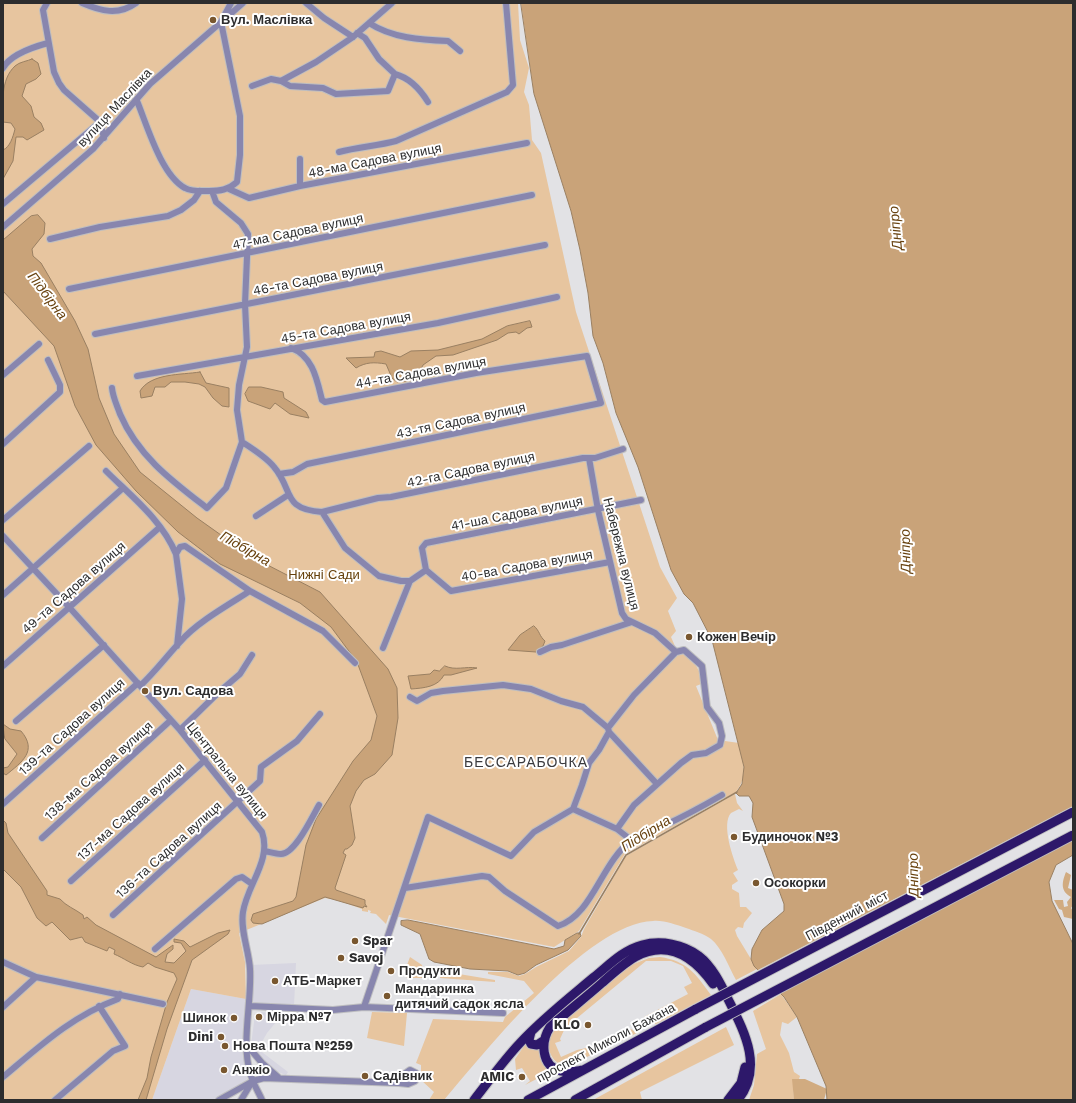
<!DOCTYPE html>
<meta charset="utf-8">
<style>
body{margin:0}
#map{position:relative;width:1076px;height:1103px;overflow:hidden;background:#e2e2e5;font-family:"Work Sans",sans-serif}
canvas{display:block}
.frame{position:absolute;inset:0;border:4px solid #2d2d2e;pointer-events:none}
</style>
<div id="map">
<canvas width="1076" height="1103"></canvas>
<div class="frame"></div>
</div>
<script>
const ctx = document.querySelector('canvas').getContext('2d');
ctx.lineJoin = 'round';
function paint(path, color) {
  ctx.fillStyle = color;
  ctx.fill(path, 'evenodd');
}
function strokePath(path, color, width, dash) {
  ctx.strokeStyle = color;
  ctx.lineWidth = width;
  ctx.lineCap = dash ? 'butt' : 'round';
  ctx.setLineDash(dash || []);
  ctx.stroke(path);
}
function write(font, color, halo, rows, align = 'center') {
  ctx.font = font + ' "Work Sans",sans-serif';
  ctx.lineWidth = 4;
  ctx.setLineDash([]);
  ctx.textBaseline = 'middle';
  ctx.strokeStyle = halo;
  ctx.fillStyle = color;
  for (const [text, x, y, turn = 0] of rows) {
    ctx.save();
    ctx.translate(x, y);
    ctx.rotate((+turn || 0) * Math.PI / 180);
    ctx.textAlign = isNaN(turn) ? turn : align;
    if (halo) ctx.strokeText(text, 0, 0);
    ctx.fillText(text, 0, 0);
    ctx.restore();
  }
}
const built = new Path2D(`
 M296 963 294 1006 255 1004 252 1002 251 965Z
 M191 989 246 999 244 1037 247 1079 243 1084 213 1100H152Z
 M258 1012 277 1013 281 1016 267 1033 258 1049 288 1072 286 1075 278 1072 256 1054 251 1045 255 1015Z`);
const green = new Path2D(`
 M3 3H518L520 40 529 68 524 92 529 105 532 140 541 153 576 312 660 567 677 598 668 611 676 631 671 637 678 653 682 651 691 661 693 660 699 671 701 684 696 686 718 740 739 743C743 762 749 775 736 792L625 854 579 931 554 947 389 915 386 924 376 914 370 913 371 911 368 910V912L362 911V909L337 900 325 898 239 933 245 962 246 999 191 989 152 1100H3Z
 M735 794 737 803 743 811 739 809 731 813C721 824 733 858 738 870L733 873 738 881 732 885V889L739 893 740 907H746L752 913 744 923 743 928 738 927 735 930 737 936 757 969 736 980C729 967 722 948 711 939 703 933 694 931 686 928 676 925 664 920 653 921 587 923 486 1051 444 1100H429L434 1092 421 1080V1065L416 1063 433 1019 503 1022 505 1017 534 993 524 981 488 974V972H508L519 976 525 974 536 967 569 951 581 937 584 929 626 856Z
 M410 957 422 965 426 978H407L404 973Z
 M660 957C687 961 695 973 711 995L656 1024 647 1021 644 1017 688 994 684 987 692 983 683 966 671 961H646L565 1028 560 1039 561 1041 555 1043 561 1057 577 1050 586 1048 591 1050 593 1054C586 1057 578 1063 571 1065 557 1069 547 1054 549 1042 550 1036 553 1033 556 1028L631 965 649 958Z
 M441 971 495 980V982L440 978Z
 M781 994 797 1017 788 1024 782 1022 780 1035 789 1053 794 1072 800 1076 799 1079 793 1080 794 1100H749L754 1085 757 1054 766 1049 753 1011Z
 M372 1012 407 1013 404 1046 367 1038Z
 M726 1027 734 1045 640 1092 642 1100H593Z
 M631 1029 637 1033 606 1048 607 1041Z
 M527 1042 539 1048 544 1063 552 1071 525 1085 530 1081 522 1068 516 1070 515 1059Z`);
const forest = new Path2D(`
 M1066 872 1071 875 1068 888 1073 890V905L1071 908 1073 911V919L1064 917 1062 910 1059 909 1054 900H1063L1064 907 1068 906 1067 902 1071 897C1060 891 1062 882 1066 872Z
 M792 1079H805L827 1089 824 1100H794Z`);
const water = new Path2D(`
 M521 3H1073V855L1056 865 1049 882 1052 901 1073 944V1100H827L826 1086 797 1017 784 997 754 966 751 959 752 949 762 930 784 911V904L752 817 753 803 749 796H739L736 793 742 784 744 767 712 640 693 603 684 594 671 570 638 467 616 413 603 363 593 336 588 293 580 250 571 211 534 94Z
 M32 59 38 63 41 74 36 79 26 84 22 96 31 106 34 117 41 123 44 130 27 140 23 137H16L13 161 3 179V150C10 147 13 137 15 129L11 123 3 122C3 104 0 80 15 66 19 62 28 61 32 59Z
 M38 215 45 223 44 234 32 249 33 256 41 263 75 321 88 349 99 398 114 434 140 472 197 518 252 557 320 592 388 669 397 688 398 718 392 755 375 774 364 780 356 791 350 806 355 838 352 845 347 849H345L343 853 346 855 335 888 336 890 365 900V904L367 907 364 906 363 908 325 897 262 924 253 923 251 920 253 914 293 901 296 897 306 845 316 819 353 761 371 740 377 716 357 662 331 627 300 603 220 564 178 532 136 491 96 445 75 406 54 346 3 291V240L31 216Z
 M530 321 532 327 527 328 519 334 516 332 508 333 497 340 453 355 436 356 423 365 421 369 422 375 417 380 397 382 392 378 386 364C374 362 366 362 356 368L346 358 374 357 375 352 381 351 400 357 411 351 438 350 482 339 507 326Z
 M200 372 206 383 229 388V407L222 406 213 398 205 387 199 384 185 382H171L165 387H155L152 396 141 398 140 391C151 373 181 375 200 372Z
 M249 387H261L283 392 284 398 306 412 309 418 290 414 275 403 270 409 248 401 245 394Z
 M534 626C540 631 539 636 545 641L543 646 536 652 508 650 520 635Z
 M445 666C456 671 465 666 477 668L451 675H444C438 687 424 688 411 689L408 676 430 674 434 670 439 671Z
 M3 724 10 729 21 731C38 751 22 762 6 775L3 773V768L8 767 17 754 5 739Z
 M3 820 6 823 8 833 47 891V895L60 899C66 906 75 909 83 915L84 919 87 917 96 925 156 957 173 945V949L167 954 165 962 174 963 186 951 181 943 174 942V939L184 941 190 947 218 933 230 930 228 934 192 960 167 1029 146 1100H138L147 1078 151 1057 167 1002 177 979 174 973 155 967 148 963 143 967C132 965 124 958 114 954L115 950 109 947 107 951 85 942 82 937 70 940 52 922 46 926 37 918 21 887 3 869Z
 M408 920 554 949 564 946 565 940 577 933H580L581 936 568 950 536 965 525 973 518 975 508 971 470 969 434 962 429 959 420 934 401 925V921Z`);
const pier = new Path2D(`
 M1073 806V840L778 994 756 971Z`);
const stream = new Path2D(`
 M579 934 626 855 737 792`);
const minor = new Path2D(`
 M47 3 43 10 54 72 59 83 64 90 98 120 101 126 104 138
 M82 3C101 11 118 16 136 3
 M306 3 324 18 353 37
 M222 20 231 3
 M369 23C392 38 421 40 448 41L460 51
 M357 33 365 38 379 59 395 74
 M3 68C11 54 33 47 48 43
 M281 81 290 86 323 88 336 94 388 91 395 74C410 78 420 89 428 102
 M252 86 271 79 281 81 316 62 353 37 392 3
 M137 101C147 125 161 175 185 188 192 192 201 191 209 191 220 191 228 190 237 182L240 155V116L221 22
 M339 152C358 147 377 146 396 141L507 92 513 85 506 3
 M300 186V159
 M229 189 249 198 300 186 527 143
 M212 191 216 202 241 223 248 234 245 304 247 347 239 385 237 410 242 442C253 449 266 457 274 467 294 490 281 509 322 512L345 548 379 576 401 581H410L426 570 451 591 610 562
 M3 204 99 123
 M3 227 93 149 150 84 243 3
 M50 239 100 227 168 216 181 210 194 200 200 191
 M69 289C223 259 377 226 532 195
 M95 334 545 245
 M3 375 39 344
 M137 376 438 323 557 297
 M112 388C113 398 117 405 120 414 138 456 172 481 207 508L226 488 242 442
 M3 444 60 392V385L48 360
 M589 458 598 510 622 613 626 619 655 633 676 652
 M106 471C131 496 162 520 176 554L182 599 177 646
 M279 474 293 472 307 464 601 403 587 356 476 373 325 402 322 400C317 380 313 356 291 348
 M322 512 378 498 391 497 583 458H595L623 449
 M256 516 288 495
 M3 520 89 446
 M3 536 69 607 180 730 262 832C272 860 247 885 243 912 240 930 249 951 250 969 252 1001 241 1043 250 1072 252 1082 258 1091 262 1100
 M176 554 180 547 185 546 250 591 323 631 355 663
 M426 570 422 548 426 543 641 500
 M3 595 123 488
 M383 648 410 581
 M540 652 551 647 562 645 632 622
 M3 666 160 527
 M140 686C155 672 166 657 180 642 196 623 228 605 250 591
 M410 697 417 701 431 693 443 691 503 685 531 689 561 701 583 707 608 728
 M16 721 104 645
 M180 730 219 692 240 674 252 655
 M609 732 657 784
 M3 804 138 683
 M573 809 617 829 631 840
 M42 838 171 720
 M265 851C270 852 276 854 281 854 295 854 312 817 319 805
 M71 881 205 760
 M405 888 482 876 489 877 505 891 558 926C593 915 601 862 632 840 641 833 655 829 665 825 685 816 703 806 722 795
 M113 915 260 781 261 767 297 741 320 714
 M155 949 236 879 242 877 252 884
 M3 962 36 977 163 1004
 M250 1006 333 1010 364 1007 503 1013
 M3 1007 36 977
 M364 1007 428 817 511 856 534 832 573 809 582 785 589 763 599 750 609 732 608 728 634 695 676 652 684 650 702 666 707 707 719 723 722 736 720 745 706 753 692 755 681 763 634 805 617 829
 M246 1044 262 1063 278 1077
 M410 1070 416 1073 415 1081 408 1084 399 1083 403 1075Z
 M3 1077C40 1046 72 1016 118 999L120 994
 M55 1100 113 1051 125 1046 99 1006
 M219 1100 253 1081 264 1078 399 1083
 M241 1100 252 1082`);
const highway = new Path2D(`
 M531 1032 529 1040 531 1044 537 1045 543 1041
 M583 1070C576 1071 568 1073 561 1071 540 1066 541 1041 550 1027 567 1012 585 998 602 983 612 974 623 964 635 957 668 939 694 957 713 984
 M474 1100C489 1081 503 1061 520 1043 542 1019 569 998 594 977 609 965 623 950 642 945 661 940 683 944 699 956 712 966 721 984 728 999 744 1031 764 1067 738 1100
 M528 1100 696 1009
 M575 1100 706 1027
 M728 1100 741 1083 745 1067`);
const highwayBridge = new Path2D(`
 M696 1009 1073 812
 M706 1027 1073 835`);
const markers = [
 [213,20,4,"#79572f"],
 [689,637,4,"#79572f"],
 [145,691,4,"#79572f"],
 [734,837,4,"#79572f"],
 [756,883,4,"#79572f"],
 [355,941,4,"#79572f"],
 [341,958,4,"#79572f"],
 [391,971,4,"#79572f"],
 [275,981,4,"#79572f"],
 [387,996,4,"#79572f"],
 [259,1017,4,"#79572f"],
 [234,1018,4,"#79572f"],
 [588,1025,4,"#79572f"],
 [221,1037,4,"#79572f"],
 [225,1046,4,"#79572f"],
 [224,1070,4,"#79572f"],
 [365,1076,4,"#79572f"],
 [522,1077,4,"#79572f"]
];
const poiNames = [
 ["Вул. Маслівка",221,20],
 ["Кожен Вечір",697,637],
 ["Вул. Садова",153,691],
 ["Будиночок №3",742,837],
 ["Осокорки",764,883],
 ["Spar",363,941],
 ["Savoj",349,958],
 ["Продукти",399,971],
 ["АТБ-Маркет",283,981],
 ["Мандаринка",395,989],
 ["дитячий садок ясла",395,1004],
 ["Мірра №7",267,1017],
 ["Шинок",226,1018,"right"],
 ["KLO",580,1025,"right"],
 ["Dini",213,1037,"right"],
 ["Нова Пошта №259",233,1046],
 ["Анжіо",232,1070],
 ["Садівник",373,1076],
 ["AMIC",514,1077,"right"]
];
const streetNames = [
 ["вулиця Маслівка",115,108,-47],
 ["48-ма Садова вулиця",375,161,-11],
 ["47-ма Садова вулиця",298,232,-12],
 ["46-та Садова вулиця",318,279,-11],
 ["45-та Садова вулиця",346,328,-10],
 ["44-та Садова вулиця",421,373,-10],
 ["43-тя Садова вулиця",461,421,-12],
 ["42-га Садова вулиця",471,470,-12],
 ["41-ша Садова вулиця",517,514,-11],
 ["Набережна вулиця",621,554,76],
 ["40-ва Садова вулиця",527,566,-10],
 ["49-та Садова вулиця",74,588,-41],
 ["139-та Садова вулиця",72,727,-42],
 ["138-ма Садова вулиця",99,771,-42],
 ["Центральна вулиця",227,771,51],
 ["137-ма Садова вулиця",131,812,-42],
 ["136-та Садова вулиця",169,850,-42],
 ["Південний міст",847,916,-28],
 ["проспект Миколи Бажана",606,1043,-28]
];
const parkNames = [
 ["Нижні Сади",324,575]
];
const waterNames = [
 ["Дніпро",896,228,-95],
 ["Підбірна",47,296,53],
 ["Підбірна",245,549,30],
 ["Дніпро",906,551,-91],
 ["Підбірна",646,834,-32],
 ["Дніпро",914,875,-91]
];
const neighbourhoodNames = [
 ["БЕССАРАБОЧКА",526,763]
];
paint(built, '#d7d6e1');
paint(green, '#e7c59f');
paint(forest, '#d1ab80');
paint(water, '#c9a379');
strokePath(water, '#9a8062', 1);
paint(pier, '#e2e2e5');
strokePath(stream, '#9a8062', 1.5);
strokePath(minor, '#bebec0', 8);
strokePath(highway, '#bebec0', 11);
strokePath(minor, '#8886ae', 6);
strokePath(highway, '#2d186a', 9);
strokePath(highwayBridge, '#bebec0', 11, []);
strokePath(highwayBridge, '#2d186a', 9);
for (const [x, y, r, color] of markers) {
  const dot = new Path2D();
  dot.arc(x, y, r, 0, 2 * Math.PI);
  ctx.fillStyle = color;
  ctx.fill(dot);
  strokePath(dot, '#fff', 1.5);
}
write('bold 13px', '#2d2d2e', '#fff', poiNames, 'left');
write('13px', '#2d2d2e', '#fff', streetNames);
write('13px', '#65400b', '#fff', parkNames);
write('italic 14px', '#68420f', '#fff', waterNames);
ctx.letterSpacing = '1px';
write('14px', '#3a3a3d', '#fff', neighbourhoodNames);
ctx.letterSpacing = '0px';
</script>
